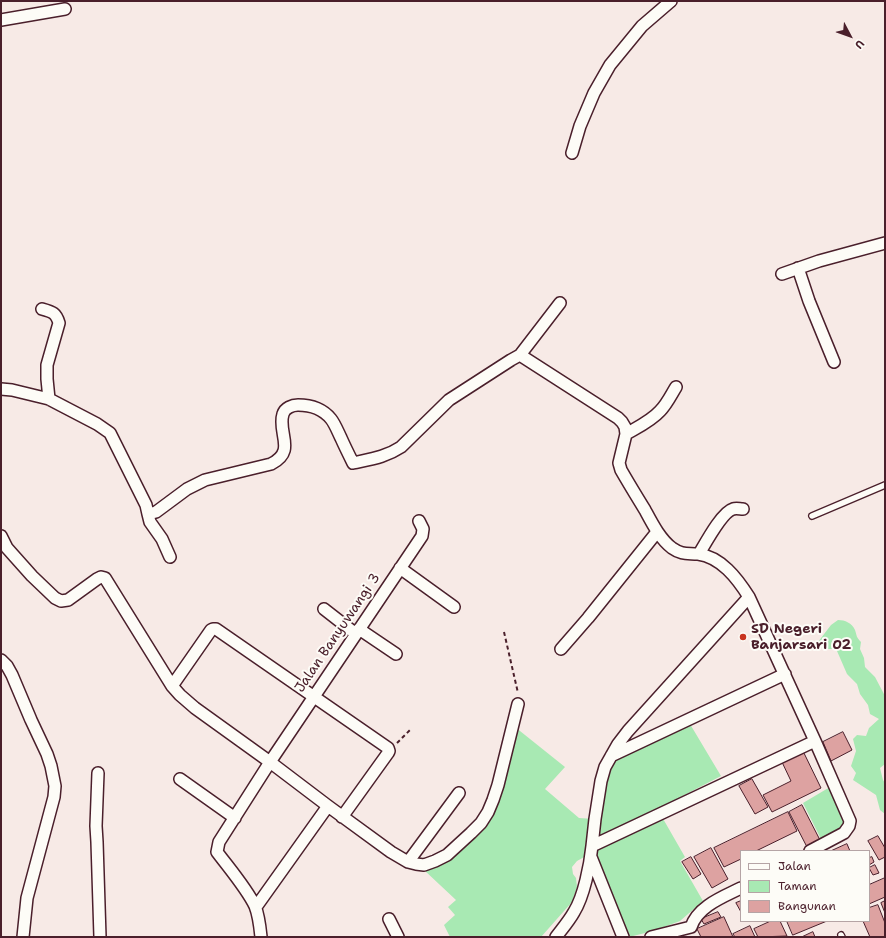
<!DOCTYPE html>
<style>
body{margin:0}
#map{position:relative;width:886px;height:938px;overflow:hidden;background:#f7eae6;font-family:"Shantell Sans",sans-serif}
canvas{display:block}
.frame{position:absolute;inset:0;border:2px solid #4a1f2b;pointer-events:none}
.legend{position:absolute;left:740px;top:850px;width:130px;height:72px;box-sizing:border-box;background:#fdfcf7;border:1px solid #b5a4a5;margin:0;padding:5px 7px;list-style:none;font-size:12px;color:#4a1f2b}
.legend li{display:flex;align-items:center;gap:8px;height:20px}
.legend b{width:20px;border:1px solid #b5a4a5}
.north{position:absolute;left:830px;top:16px;width:40px;height:40px;-webkit-text-stroke:3px #fdfcf7;paint-order:stroke;rotate:131deg;font-size:11px;font-weight:700;line-height:16px;text-align:center;color:#4a1f2b}
.north::after{content:'';display:block;margin:auto;width:14px;height:18px;background:#4a1f2b;clip-path:polygon(50% 0,100% 100%,50% 72%,0 100%)}
</style>
<div id="map">
<canvas width="886" height="938"></canvas>
<div class="frame"></div>
<ul class="legend">
<li><b style="height:5px;background:#fdfcf7"></b>Jalan</li>
<li><b style="height:11px;background:#a8e9b3"></b>Taman</li>
<li><b style="height:11px;background:#dda2a1"></b>Bangunan</li>
</ul>
<div class="north">U</div>
</div>
<script>
const ctx = document.querySelector('canvas').getContext('2d');
ctx.lineJoin = 'round';
function paint(path, color) {
  ctx.fillStyle = color;
  ctx.fill(path, 'evenodd');
}
function strokePath(path, color, width, dash) {
  ctx.strokeStyle = color;
  ctx.lineWidth = width;
  ctx.lineCap = dash ? 'butt' : 'round';
  ctx.setLineDash(dash || []);
  ctx.stroke(path);
}
function write(font, color, halo, rows, align = 'center') {
  ctx.font = font + ' "Shantell Sans",sans-serif';
  ctx.lineWidth = 4;
  ctx.setLineDash([]);
  ctx.textBaseline = 'middle';
  ctx.strokeStyle = halo;
  ctx.fillStyle = color;
  for (const [text, x, y, turn = 0] of rows) {
    ctx.save();
    ctx.translate(x, y);
    ctx.rotate((+turn || 0) * Math.PI / 180);
    ctx.textAlign = isNaN(turn) ? turn : align;
    if (halo) ctx.strokeText(text, 0, 0);
    ctx.fillText(text, 0, 0);
    ctx.restore();
  }
}
const green = new Path2D(`
 M838 620C845 620 852 623 855 630 857 636 856 637 861 642L860 649 864 658 865 667 875 677 885 696V764L880 768 883 780 885 783V814L880 810 876 795 853 780 856 773 851 766 856 751 853 739 857 735 866 736 869 728 879 719 870 714 868 705 860 694 857 684 847 674 837 651 833 649H826L818 642 831 625Z
 M687 719 721 776 644 816 662 817 685 857 680 861 703 901 680 921 653 931 629 937 623 932 586 856 577 861 572 867 573 874 576 878 577 887 572 902 541 937H450L444 925 455 915 448 907 456 900 424 870 492 815 500 759V748L507 743 515 727 565 767 545 789 579 818 594 819 595 786 625 743 639 742Z
 M830 787 842 808 846 827 823 843 803 803Z`);
const building = new Path2D(`
 M843 732 852 750 831 761 823 742Z
 M802 749 821 788 772 812 763 795 791 781 781 760Z
 M752 779 768 807 755 814 739 786Z
 M802 805 821 842 808 849 789 812Z
 M788 812 797 831 756 851H741V859L724 867 714 848Z
 M878 836 885 848V857L879 860 868 841Z
 M847 844 850 851H831Z
 M711 848 728 879 712 888 694 857Z
 M691 857 701 874 693 879 682 862Z
 M872 857 874 862 869 865V858Z
 M875 865 879 873 873 875 869 868Z
 M885 878V897L869 904V885Z
 M741 901V912L736 903Z
 M885 901V913L881 903Z
 M878 905 885 923V937H870L863 921H869V908Z
 M718 912 721 917 704 924 701 919Z
 M724 917 733 937H701L697 929Z
 M771 921H780L787 936 758 937 754 929Z
 M787 921H827L793 935Z
 M750 926 755 937H735L733 934Z
 M813 932 815 937H802Z`);
const path = new Path2D(`
 M504 632 518 693
 M397 743 410 730`);
const lane = new Path2D(`
 M812 516 885 485
 M841 935 842 937`);
const street = new Path2D(`
 M1 20 65 9
 M572 153 580 126 594 93 610 65 642 26 671 1
 M798 268 809 301 834 362
 M782 274 819 261 885 243
 M42 309C53 312 56 313 59 323L47 365V379L49 399
 M520 355 560 303
 M1 389 12 390 49 399 97 424 110 433 146 505 148 514 156 512 187 489 205 480 271 464C297 451 277 433 283 414 285 408 292 405 298 405 311 405 323 409 331 419 335 424 338 432 341 438 345 447 349 455 353 463 371 459 386 457 401 447L449 400 511 360 520 355 618 418 622 422 625 427 626 434 619 463 621 470C629 484 637 497 645 510 652 523 660 539 672 548 682 555 687 553 698 554 721 557 737 578 749 597L815 741 850 821 849 826 844 833 810 851
 M626 434C638 427 651 421 660 411 667 404 671 395 676 387
 M148 514 150 522 162 539 170 557
 M1 536 7 548 32 576 55 598 61 601 68 600 97 579 101 577 105 578 172 686 180 695 195 708 270 762 328 806 391 852 408 862 416 864 424 865 435 861 447 855 471 833 481 823 488 812 493 800 498 785 518 704
 M699 554C705 544 722 512 733 509 736 508 740 509 743 509
 M400 568 454 607
 M749 597 628 731 618 744 605 767 601 781 595 819 592 846 815 741
 M324 609 356 634
 M359 629 396 654
 M561 649 588 618 657 532
 M1 660 7 666 12 675 31 720 47 754 51 766 55 786 54 797 27 898 23 937
 M172 686 211 630 213 629H216L388 748 389 751 388 753 342 817
 M611 756 785 674
 M98 773 96 826 97 842 100 937
 M180 779 235 818
 M591 857 623 937
 M408 862 459 793
 M256 907 328 806
 M389 919 398 937
 M261 937C260 927 259 916 255 906 247 889 229 868 217 852L219 842 270 762 422 536 423 529 419 521
 M556 937C562 929 569 921 574 912 584 896 590 865 592 846
 M651 937 691 927C698 906 723 897 741 888`);
const markers = [
 [743,637,4,"#c8321e"]
];
const poiNames = [
 ["SD Negeri",751,629],
 ["Banjarsari 02",751,645]
];
const streetNames = [
 ["Jalan Banyuwangi 3",338,633,-56]
];
paint(green, '#a8e9b3');
paint(building, '#dda2a1');
strokePath(building, '#4a1f2b', 1);
strokePath(lane, '#4a1f2b', 8);
strokePath(street, '#4a1f2b', 14);
strokePath(path, '#4a1f2b', 2, [4, 3]);
strokePath(lane, '#fdfcf7', 5.5);
strokePath(street, '#fdfcf7', 11);
for (const [x, y, r, color] of markers) {
  const dot = new Path2D();
  dot.arc(x, y, r, 0, 2 * Math.PI);
  ctx.fillStyle = color;
  ctx.fill(dot);
  strokePath(dot, '#fdfcf7', 1.5);
}
write('bold 14px', '#4a1f2b', '#fdfcf7', poiNames, 'left');
write('14px', '#4a1f2b', '#fdfcf7', streetNames);
</script>
